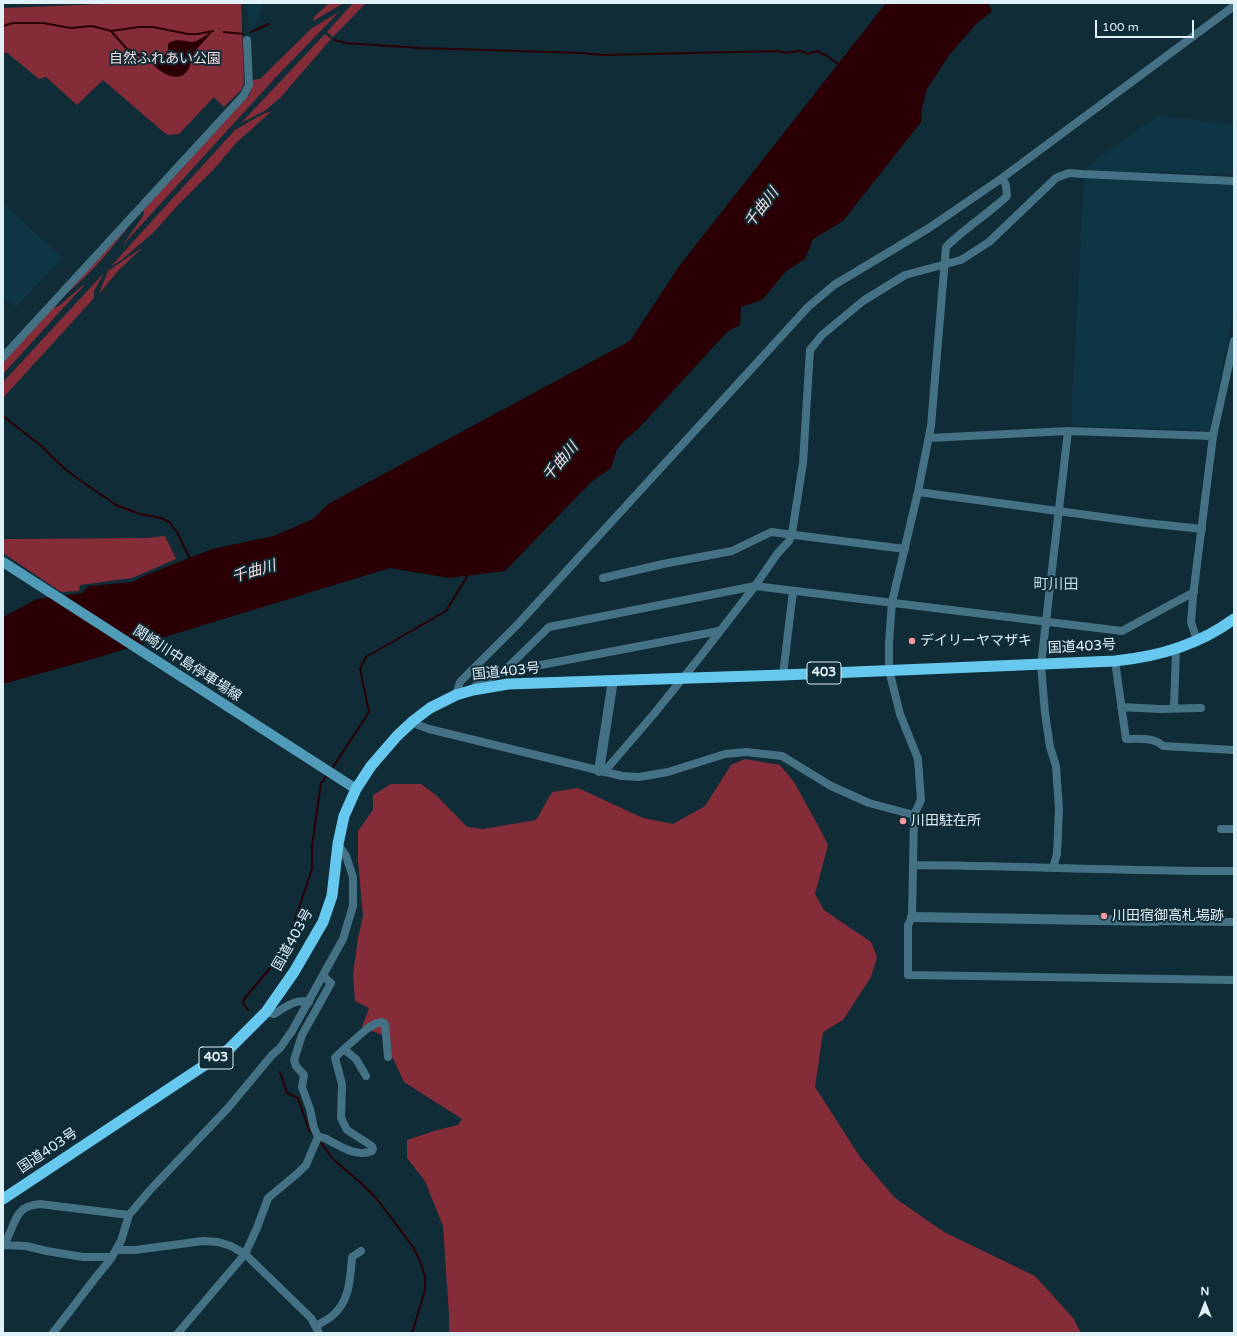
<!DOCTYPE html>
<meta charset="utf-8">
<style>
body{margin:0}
#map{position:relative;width:1237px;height:1336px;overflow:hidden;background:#102c36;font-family:"Varela Round",sans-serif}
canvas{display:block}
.frame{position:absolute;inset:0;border:4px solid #e0f0f7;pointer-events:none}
.north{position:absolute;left:1185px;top:1284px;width:40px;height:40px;-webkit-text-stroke:3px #102c36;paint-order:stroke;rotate:0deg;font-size:11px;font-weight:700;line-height:16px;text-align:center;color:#e0f0f7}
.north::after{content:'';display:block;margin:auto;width:14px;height:18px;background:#e0f0f7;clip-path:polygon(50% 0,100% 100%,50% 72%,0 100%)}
.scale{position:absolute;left:1095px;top:20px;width:99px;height:18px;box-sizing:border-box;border:2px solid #e0f0f7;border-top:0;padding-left:5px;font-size:12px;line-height:14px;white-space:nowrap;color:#e0f0f7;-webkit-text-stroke:3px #102c36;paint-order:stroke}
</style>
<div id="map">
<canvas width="1237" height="1336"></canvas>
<div class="frame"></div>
<div class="north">N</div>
<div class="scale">100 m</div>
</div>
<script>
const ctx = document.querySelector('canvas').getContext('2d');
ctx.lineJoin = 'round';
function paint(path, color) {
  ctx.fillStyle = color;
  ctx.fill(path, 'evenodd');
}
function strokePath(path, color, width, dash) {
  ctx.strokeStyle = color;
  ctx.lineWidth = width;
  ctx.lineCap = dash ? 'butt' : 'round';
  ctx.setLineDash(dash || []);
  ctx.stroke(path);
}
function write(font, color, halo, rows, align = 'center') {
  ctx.font = font + ' "Varela Round","Noto Sans JP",sans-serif';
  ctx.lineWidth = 4;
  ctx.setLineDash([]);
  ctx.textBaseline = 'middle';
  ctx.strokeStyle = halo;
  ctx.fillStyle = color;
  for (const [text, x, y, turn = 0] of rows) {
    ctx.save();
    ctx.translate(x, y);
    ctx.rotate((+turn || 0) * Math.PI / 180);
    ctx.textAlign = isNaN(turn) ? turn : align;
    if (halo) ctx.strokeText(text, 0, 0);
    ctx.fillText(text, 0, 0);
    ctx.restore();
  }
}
const built = new Path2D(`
 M247 3H263L251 40Z
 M1157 116 1234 124V174L1087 171 1086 167Z
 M1084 178 1234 182V309L1210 430 1071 426Z
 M3 203 62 258 15 308 3 297Z`);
const green = new Path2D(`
 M129 3H241L244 83 241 90 224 107 214 97 179 134 167 135 103 80 77 105 46 77 39 79 6 52 3 55V8Z
 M329 3H344L313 21 314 17Z
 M353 3H366L333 37 327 32Z
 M339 12 276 77 122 246 143 216 144 209 250 94 252 80 260 79 312 28Z
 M325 34 331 39 281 97 266 110 241 123Z
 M272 111 237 142 215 168 177 206 153 233 120 261 111 266 235 130 263 114Z
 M132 222C112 248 92 273 66 294Z
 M143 247 118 271 99 294 108 271Z
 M104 273 94 291V298L3 398V382Z
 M85 285 75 295 3 374V360L53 308 60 305 82 286Z
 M165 536 176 559 132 578 80 585 79 591 61 592 3 553V539L147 538Z
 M745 759 780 765 794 782 820 829 828 845 815 894 824 910 871 942 877 957 871 977 843 1020 823 1032 815 1087 860 1157 895 1198 944 1232 1035 1276 1073 1318 1081 1333H449V1315L443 1226 425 1181 407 1158V1140L434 1131 458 1125 462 1119 404 1082 382 1035 362 1027 369 1008 355 1001 353 975 358 938 363 916 358 862V831L373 810V795L391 784H421L436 795 467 827 483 829 536 820 552 792 578 788 643 818 673 824 705 806 731 765Z`);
const water = new Path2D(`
 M886 3H988L992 11 976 24 965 37 950 54 927 89 922 108 921 122 843 221 813 239 805 259 786 271 762 300 741 307 740 325 728 331 638 429 624 441 617 449 611 468 591 482 505 571 449 578 390 568 96 658 3 684V617L37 599 82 593 89 586 132 582 146 575 212 549 274 536 313 519 328 504 630 341 680 265Z
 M213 31C207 38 201 44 196 50 192 55 192 62 189 68 180 87 157 71 149 60L165 55 168 50V44C175 37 185 42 193 42 199 41 207 34 213 31Z`);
const stream = new Path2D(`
 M3 26 13 23H43L71 28 92 26 111 31 139 27H153L188 34H198L213 31
 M111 31 127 49 149 60
 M224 32 243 34
 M251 32 269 24
 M335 40 345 43 420 48 582 53 602 55 779 51C791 57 796 46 808 54L817 51 827 56 840 65
 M3 416 40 445 65 469 77 478 116 505 140 514 161 518 169 522 177 532 190 559
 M331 770 369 712 360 669 366 657 446 611 468 575
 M248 1010 243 1003 244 999 284 952 312 869V846L321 783 327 775
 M280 1072 287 1093 298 1098 309 1130 313 1134
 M321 1143 334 1160 361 1183 377 1199 413 1247 420 1261 425 1277V1290L412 1333`);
const minor = new Path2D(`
 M1002 178 1006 185 1007 196C988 214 965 228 946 247L931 426 918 492 892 602 889 642V670L900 714 918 759 921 800 914 815 912 917 908 925V975L1234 980
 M3 357 244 95 249 85 247 40
 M929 438 1068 431 1213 436
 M918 492 1146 523 1202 529
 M603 578 663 564 732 551 771 532 905 549
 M1197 640 1191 622 1193 596 1213 436 1234 341
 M1115 661 1126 739C1139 739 1154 737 1163 746L1234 750
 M504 672 719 631
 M783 675 793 591
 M473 690 478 682 503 672 549 627 755 586 1122 631 1194 592
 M456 695 460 682 518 624 808 307 834 285 929 228 1002 178 1234 6
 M1121 707 1160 709 1201 708
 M1174 708 1176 648
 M413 721 418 725 429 729 622 776 639 777 668 772 725 754 746 752 782 756 831 786 869 803 914 815
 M604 772 653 715 700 657 755 586 777 554 789 541 792 533 803 463 810 350 822 335 863 301 905 275 961 260 989 242 1056 178 1069 173 1082 174 1234 181
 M1221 829H1234
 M913 865C1020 866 1127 871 1234 871
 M1053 868 1057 854 1059 809 1056 766 1050 747 1045 713 1041 665 1068 431
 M1157 921 1234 922
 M266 1012 274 1014C286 1007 294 999 309 1002
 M345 1050 356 1059 366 1076
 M318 1137C323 1137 326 1138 330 1141 343 1148 357 1157 372 1151L373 1149 372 1146 347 1130 341 1118 342 1084 335 1058C337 1055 363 1032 368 1028 372 1025 377 1023 382 1022L385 1024 388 1057
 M4 1245 26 1246 47 1251 83 1257H112
 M3 1246C16 1227 12 1206 40 1204L129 1215
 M116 1250H135L203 1241 218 1242 231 1246 245 1254 311 1318 319 1333
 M316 1326C321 1323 327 1320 332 1316 350 1301 350 1279 352 1257L361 1251
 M53 1333 96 1277 110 1260 121 1241 129 1215 151 1189 228 1108 272 1055 280 1048 292 1031 343 939 353 906V877L346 856 338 844
 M178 1333 245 1254 257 1228 268 1198 298 1173 306 1165 318 1137 314 1128 310 1109 302 1087 304 1075 296 1066 294 1060 302 1035 331 983 323 976`);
const tertiary = new Path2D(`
 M599 771 613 680
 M912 917 1157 921`);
const secondary = new Path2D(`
 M3 562 356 789`);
const trunk = new Path2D(`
 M3 1199 229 1049 266 1012 294 972 323 922 332 896 338 844 344 816 356 789 371 766 397 736 413 721 430 708 456 695 473 690 508 684 783 675 1115 661C1157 657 1199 645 1234 619`);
const markers = [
 [912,641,4,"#f49aa0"],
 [903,821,4,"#f49aa0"],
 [1104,916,4,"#f49aa0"]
];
const shields = [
 [824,673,34],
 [216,1058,34]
];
const shieldNames = [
 ["403",824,673],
 ["403",216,1058]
];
const parkNames = [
 ["自然ふれあい公園",165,59]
];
const poiNames = [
 ["デイリーヤマザキ",920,641],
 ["川田駐在所",911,821],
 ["川田宿御高札場跡",1112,916]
];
const streetNames = [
 ["国道403号",1082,647,-3],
 ["関崎川中島停車場線",187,664,33],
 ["国道403号",506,672,-6],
 ["国道403号",293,940,-61],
 ["国道403号",48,1151,-34]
];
const waterNames = [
 ["千曲川",762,208,-53],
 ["千曲川",561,462,-50],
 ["千曲川",254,572,-16]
];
const neighbourhoodNames = [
 ["町川田",1056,585]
];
paint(built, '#0e3543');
paint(green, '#852c39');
paint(water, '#2a0006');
strokePath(stream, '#2a0006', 2);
strokePath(minor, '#447284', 8);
strokePath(tertiary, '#447284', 10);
strokePath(secondary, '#4f9bb8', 10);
strokePath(trunk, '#66c8ee', 11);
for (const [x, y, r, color] of markers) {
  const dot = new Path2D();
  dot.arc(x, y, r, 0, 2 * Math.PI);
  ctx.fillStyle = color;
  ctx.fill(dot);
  strokePath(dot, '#102c36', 1.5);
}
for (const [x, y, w] of shields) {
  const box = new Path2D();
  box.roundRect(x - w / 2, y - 11, w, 22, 3);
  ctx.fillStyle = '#102c36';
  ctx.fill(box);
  strokePath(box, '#e0f0f7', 1);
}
write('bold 13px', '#e0f0f7', null, shieldNames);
write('14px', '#f6d9da', '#102c36', parkNames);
write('14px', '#e0f0f7', '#102c36', poiNames, 'left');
write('14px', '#e0f0f7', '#102c36', streetNames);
write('italic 15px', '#f8dcdd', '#102c36', waterNames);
write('15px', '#bdddea', '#102c36', neighbourhoodNames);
</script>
